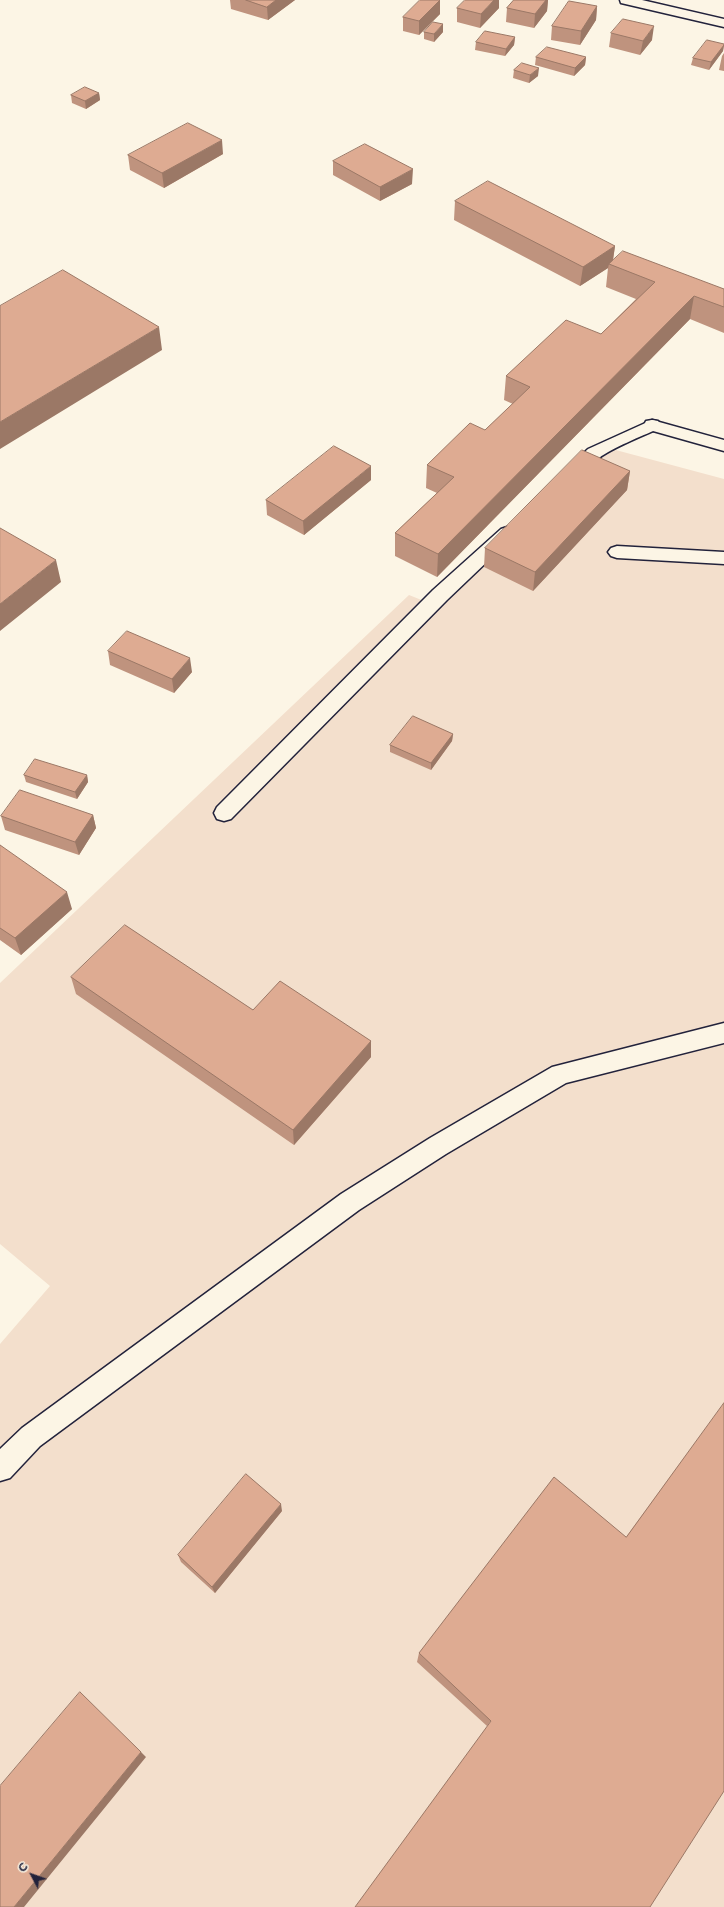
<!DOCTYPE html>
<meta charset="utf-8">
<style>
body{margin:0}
#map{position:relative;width:724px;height:1907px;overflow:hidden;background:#fcf5e5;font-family:"Playpen Sans",sans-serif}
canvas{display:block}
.north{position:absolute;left:12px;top:1855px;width:40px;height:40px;-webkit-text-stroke:3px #fcf5e5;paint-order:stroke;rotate:311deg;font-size:11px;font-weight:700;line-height:16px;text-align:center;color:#22223b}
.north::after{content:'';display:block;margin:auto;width:14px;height:18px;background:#22223b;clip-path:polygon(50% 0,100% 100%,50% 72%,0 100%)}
</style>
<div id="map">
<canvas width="724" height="1907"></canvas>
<div class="north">С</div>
</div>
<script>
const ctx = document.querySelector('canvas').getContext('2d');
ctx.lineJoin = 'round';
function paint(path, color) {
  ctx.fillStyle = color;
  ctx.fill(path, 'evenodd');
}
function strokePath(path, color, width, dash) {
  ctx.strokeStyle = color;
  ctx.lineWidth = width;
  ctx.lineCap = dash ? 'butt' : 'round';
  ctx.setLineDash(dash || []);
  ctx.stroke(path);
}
const built = new Path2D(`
 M597 445 724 479V1907H0V1344L50 1286 0 1244V983L409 595 439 607Z`);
const lane = new Path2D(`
 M652 420 658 421 660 425 658 429C642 436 612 448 599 458 588 467 579 483 564 479L561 475 564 471 588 449Z
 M507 527 513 529 516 533 513 537 447 600 231 819 224 821 217 819 214 813 217 807 433 590 501 529Z
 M617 546 724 552V564L617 558 611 556 608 552 611 548Z
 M724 1023V1043L566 1083 446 1154 359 1210 40 1446 10 1478 0 1481V1449L22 1428 341 1194 430 1138 552 1067Z`);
const street = new Path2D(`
 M652 420 724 440V451L646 429 644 425 646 421Z`);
const secondary = new Path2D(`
 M620 0H642L724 19V27L621 3Z`);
const wall = new Path2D(`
 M230 0H295L268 20 231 9Z
 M440 0V14L419 35 403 31V17Z
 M514 0H548L547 11 534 28 506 22 507 8Z
 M597 6 596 20 580 45 551 40 552 26Z
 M457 8H499L480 28 457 22Z
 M424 32H443L434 42 424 39Z
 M611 33 652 40 640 55 609 47Z
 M515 37 514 45 505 56 475 50 476 42Z
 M724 44 723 51 709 70 691 65 693 58Z
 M724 53V71L719 70 722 56Z
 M536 57H586L585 65 574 76 535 65Z
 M514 70 538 76 529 83 513 78Z
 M99 93 100 100 86 109 72 103 71 95Z
 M223 154 164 188 130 170 128 155Z
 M333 161 412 184 380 201 333 175Z
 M455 201 615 246 613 261 724 289V333L690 319 437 577 395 556V533L437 493 426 488 427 465 485 430 513 404 504 400 506 376 601 334 636 299 606 287 608 268 580 286 454 220Z
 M630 471 627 490 533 591 484 567 485 548Z
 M371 480 304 535 267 515 266 500Z
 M108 651 192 672 174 693 110 665Z
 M453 734 452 741 431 770 390 752V745Z
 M24 775H87L88 782 77 799 26 782Z
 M93 815 96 828 79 855 5 830 1 816Z
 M0 845 72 909 21 955 0 940Z
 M71 977 253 1010 371 1041V1057L294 1145 76 994Z
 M282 1511 215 1593 181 1562 178 1555Z
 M626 1537 487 1726 417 1662 419 1653Z`);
const shadedWall = new Path2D(`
 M276 0H295L268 20 267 7Z
 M440 0V14L419 35V21Z
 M494 0H499V8L480 28 481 14Z
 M546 0H548L547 11 534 28 535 14Z
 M597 6 596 20 580 45 581 31Z
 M443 24V32L434 42V34Z
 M654 26 652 40 640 55 643 41Z
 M515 37 514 45 505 56 506 49Z
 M724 45 723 51 709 70 711 62Z
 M586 57 585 65 574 76 575 68Z
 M539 68 538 76 529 83 530 75Z
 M99 93 100 100 86 109 85 101Z
 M222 140 223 154 164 188 162 173Z
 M413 169 412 184 380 201V187Z
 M615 246 612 265 609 264 608 268 580 286 583 267Z
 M694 296 690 319 437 577 438 554Z
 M159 327 162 350 0 449V422Z
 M371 466V480L304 535 303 521Z
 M630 471 627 490 533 591 535 572Z
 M56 560 61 582 0 631V604Z
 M190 658 192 672 174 693 172 679Z
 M453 734 452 741 431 770V763Z
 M87 775 88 782 77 799 75 792Z
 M93 815 96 828 79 855 75 842Z
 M67 892 72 909 21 955 15 938Z
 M371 1041V1057L294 1145 293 1130Z
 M281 1504 282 1511 215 1593 212 1587Z
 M141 1752 146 1757 24 1907H14Z`);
const building = new Path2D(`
 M246 0H276L267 7Z
 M420 0H440L419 21 403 17Z
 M465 0H494L481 14 457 8Z
 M514 0H546L535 14 507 8Z
 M569 1 597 6 581 31 552 26Z
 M623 19 654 26 643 41 611 33Z
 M433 22 443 24 434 34 424 32Z
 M485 31 515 37 506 49 476 42Z
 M707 40 724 44V45L711 62 693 58Z
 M547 47 586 57 575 68 536 57Z
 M522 63 539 68 530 75 514 70Z
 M85 87 99 93 85 101 71 95Z
 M188 123 222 140 162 173 128 155Z
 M365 144 413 169 380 187 333 161Z
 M488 181 615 246 583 267 455 201Z
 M623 251 724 289V307L694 296 438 554 395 533 454 477 427 465 470 423 485 430 530 387 506 376 566 320 601 334 655 282 609 264Z
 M63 270 159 327 0 422V306Z
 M334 446 371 466 303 521 266 500Z
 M582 450 630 471 535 572 485 548Z
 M0 528 56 560 0 604Z
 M127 631 190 658 172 679 108 651Z
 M413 716 453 734 431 763 390 745Z
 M35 759 87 775 75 792 24 775Z
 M20 790 93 815 75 842 1 816Z
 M0 845 67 892 15 938 0 928Z
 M125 925 253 1010 280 981 371 1041 293 1130 71 977Z
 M724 1403V1791L650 1907H355L491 1721 419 1653 554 1477 626 1537Z
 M246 1474 281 1504 212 1587 178 1555Z
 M80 1692 141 1752 14 1907H0V1786Z`);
paint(built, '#f3dfcc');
strokePath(lane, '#22223b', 3);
strokePath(street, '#22223b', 3);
strokePath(secondary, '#22223b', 3);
paint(lane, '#fcf5e5');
paint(street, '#fcf5e5');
paint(secondary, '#fcf5e5');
paint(wall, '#bf937e');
paint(shadedWall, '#9b7866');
paint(building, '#deab92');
strokePath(building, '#9b7866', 1);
</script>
